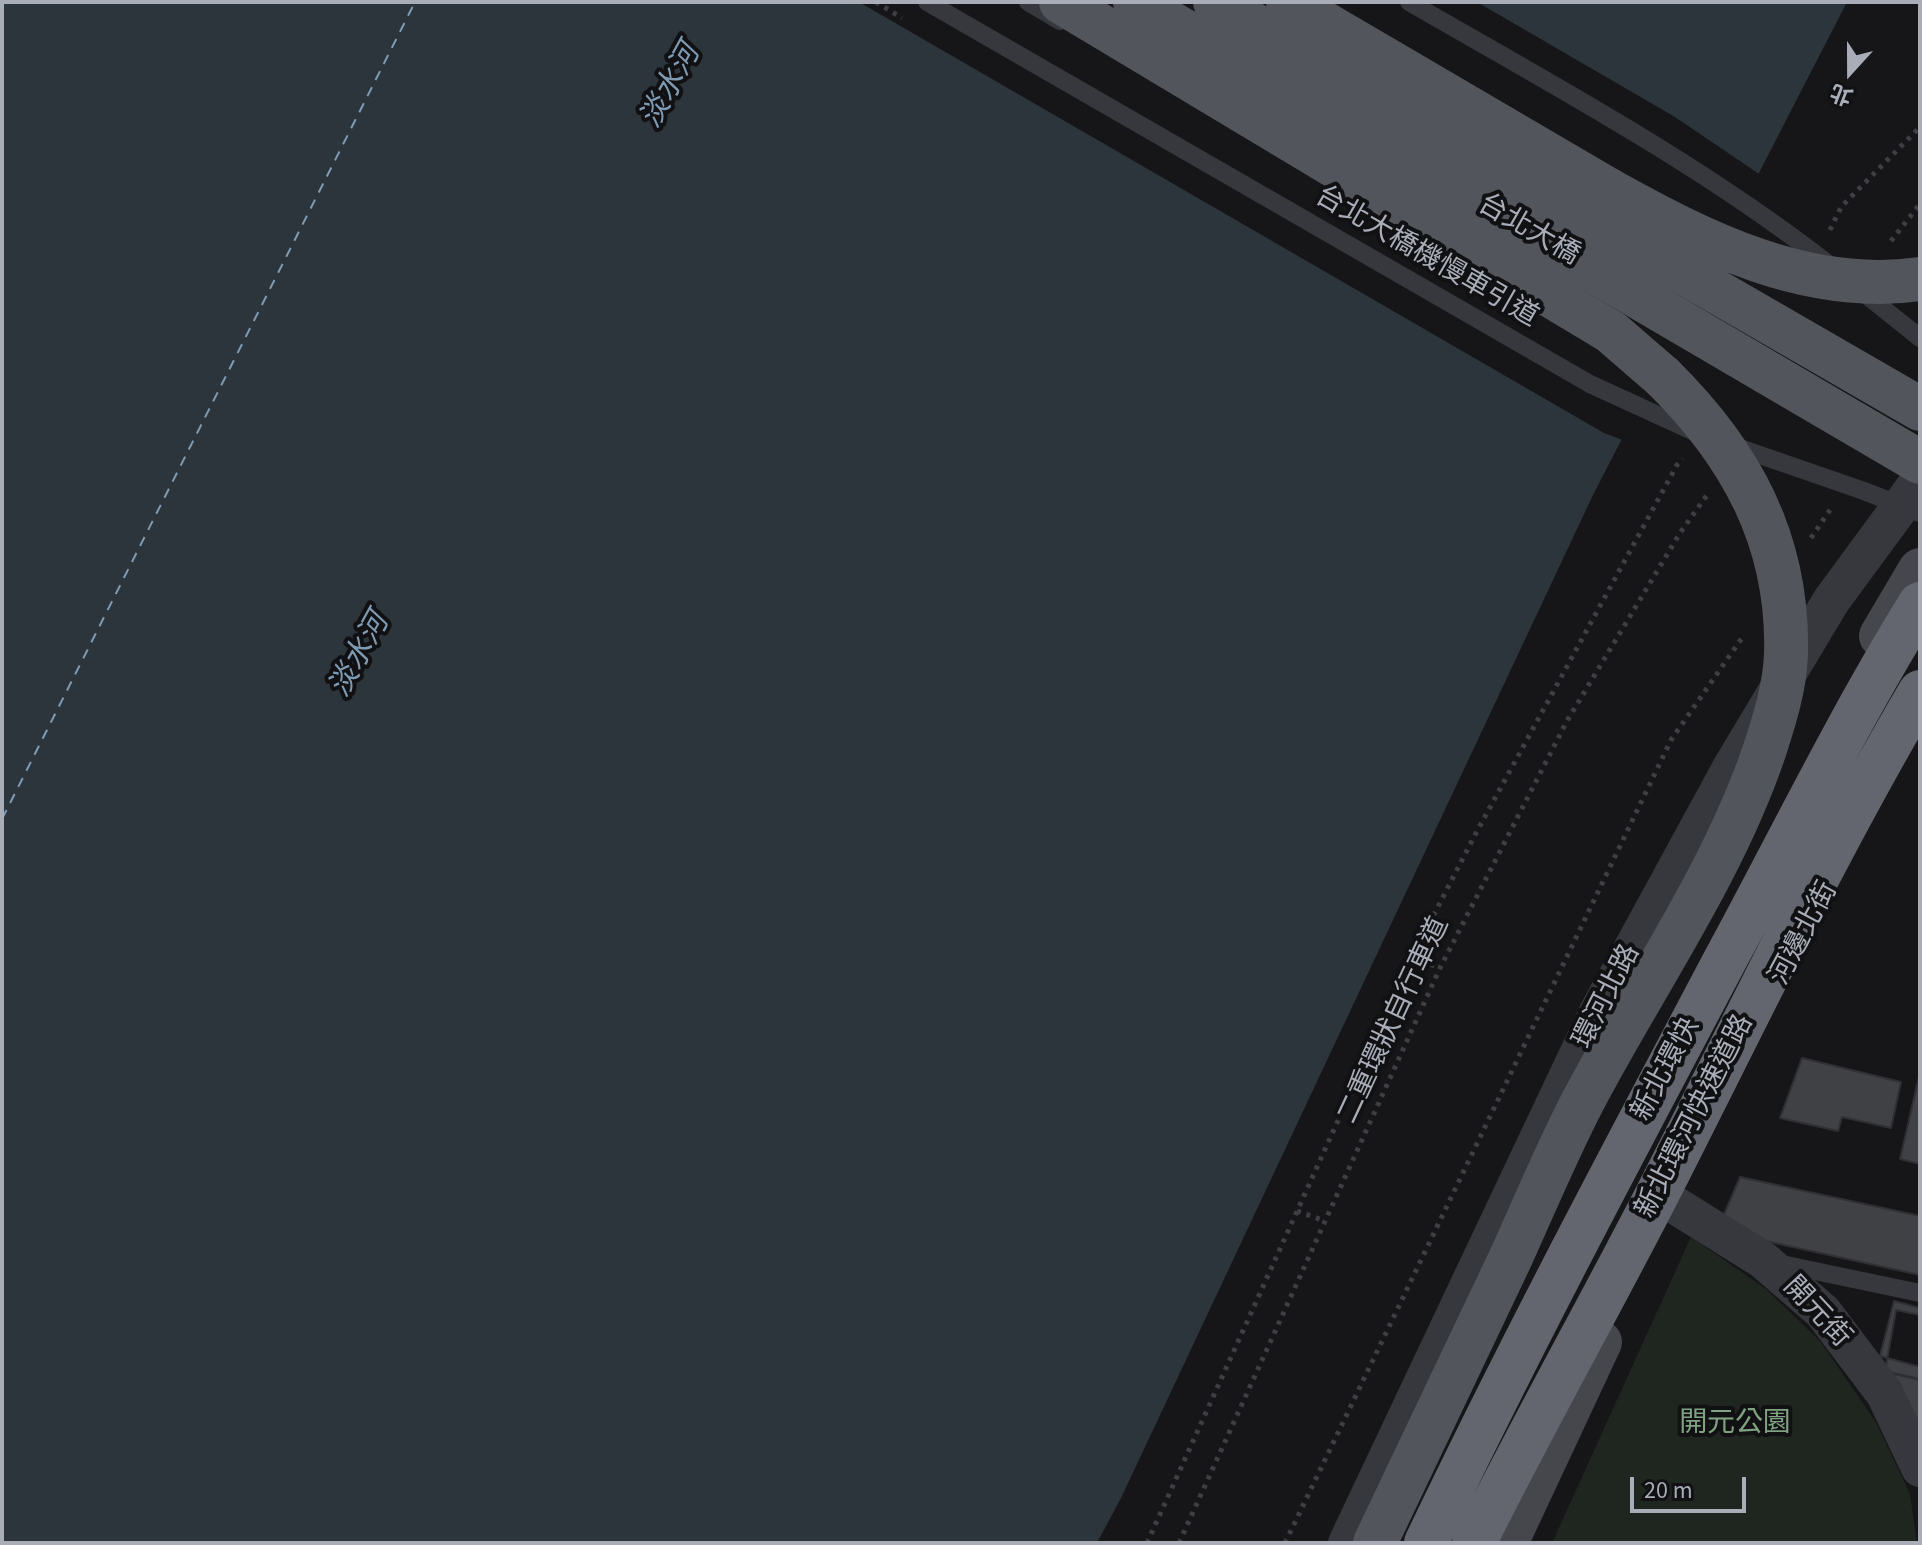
<!DOCTYPE html>
<meta charset="utf-8">
<style>
body{margin:0}
#map{position:relative;width:1922px;height:1545px;overflow:hidden;background:#161618;font-family:"Source Sans 3","Noto Sans TC",sans-serif}
canvas{display:block}
.frame{position:absolute;inset:0;border:4px solid #a8adb8;pointer-events:none}
.north{position:absolute;left:1810px;top:32px;width:80px;height:80px;-webkit-text-stroke:6px #111113;paint-order:stroke;rotate:201deg;font-size:22px;font-weight:700;line-height:32px;text-align:center;color:#a8adb8}
.north::after{content:'';display:block;margin:auto;width:28px;height:36px;background:#a8adb8;clip-path:polygon(50% 0,100% 100%,50% 72%,0 100%)}
.scale{position:absolute;left:1630px;top:1477px;width:116px;height:36px;box-sizing:border-box;border:4px solid #a8adb8;border-top:0;padding-left:10px;font-size:24px;line-height:28px;white-space:nowrap;color:#a8adb8;-webkit-text-stroke:6px #111113;paint-order:stroke}
</style>
<div id="map">
<canvas width="1922" height="1545"></canvas>
<div class="frame"></div>
<div class="north">北</div>
<div class="scale">20 m</div>
</div>
<script>
const ctx = document.querySelector('canvas').getContext('2d');
ctx.lineJoin = 'round';
function paint(path, color) {
  ctx.fillStyle = color;
  ctx.fill(path, 'evenodd');
}
function strokePath(path, color, width, dash) {
  ctx.strokeStyle = color;
  ctx.lineWidth = width;
  ctx.lineCap = dash ? 'butt' : 'round';
  ctx.setLineDash(dash || []);
  ctx.stroke(path);
}
function write(font, color, halo, rows, align = 'center') {
  ctx.font = font + ' "Source Sans 3","Noto Sans TC",sans-serif';
  ctx.lineWidth = 8;
  ctx.setLineDash([]);
  ctx.textBaseline = 'middle';
  ctx.strokeStyle = halo;
  ctx.fillStyle = color;
  for (const [text, x, y, turn = 0] of rows) {
    ctx.save();
    ctx.translate(x, y);
    ctx.rotate((+turn || 0) * Math.PI / 180);
    ctx.textAlign = isNaN(turn) ? turn : align;
    if (halo) ctx.strokeText(text, 0, 0);
    ctx.fillText(text, 0, 0);
    ctx.restore();
  }
}
const green = new Path2D(`
 M1691 1237 1766 1289 1820 1341 1876 1422 1910 1494 1917 1543H1552Z`);
const water = new Path2D(`
 M2 2H1847L1593 495 1121 1498 1097 1543H2Z`);
const pier = new Path2D(`
 M859 2H1477L1675 117 1762 176 1625 441 1604 433Z`);
const ferry = new Path2D(`
 M2 819 415 2`);
const building = new Path2D(`
 M1802 1058 1901 1082 1891 1128 1842 1117 1838 1131 1780 1118Z
 M1920 1072V1164L1900 1159Z
 M1740 1177 1920 1216V1275L1761 1240 1722 1219Z
 M1894 1301 1920 1308V1367L1880 1356Z
 M1896 1310 1920 1315V1379L1885 1371Z
 M1886 1372 1920 1380V1429Z`);
const path = new Path2D(`
 M1830 230 1841 207 1920 127
 M1891 241 1920 204
 M1811 538 1830 510
 M1412 957 1440 968
 M1297 1211 1325 1221
 M1147 1543 1412 957 1476 833 1677 465 1683 459
 M1179 1543 1440 968 1567 721 1680 533 1707 495
 M1285 1543 1671 740 1744 635`);
const lane = new Path2D(`
 M1028 2 1060 21
 M1777 1263 1920 1293`);
const street = new Path2D(`
 M1667 1200 1763 1260 1823 1312 1885 1394 1920 1468
 M1347 1543 1599 1010 1731 768 1831 601 1920 480`);
const secondary = new Path2D(`
 M1881 636 1920 570
 M1506 1543 1600 1342`);
const primary = new Path2D(`
 M1061 2 1611 332 1663 377
 M1288 2 1609 190`);
const pathBridge = new Path2D(`
 M876 2 902 18`);
const laneBridge = new Path2D(`
 M927 2 1590 384 1699 434
 M1409 2C1553 85 1700 164 1831 266
 M1860 290 1920 338
 M1731 445 1864 491 1920 513`);
const primaryBridge = new Path2D(`
 M1135 2 1920 462
 M1215 2 1920 409
 M1609 190C1704 243 1808 295 1920 279
 M1375 1543C1420 1447 1466 1351 1512 1255 1535 1204 1557 1151 1583 1101 1644 985 1723 874 1765 749 1775 718 1785 686 1786 654 1789 541 1741 454 1663 377`);
const highwayBridge = new Path2D(`
 M1426 1543C1520 1346 1623 1153 1725 960 1789 842 1849 718 1920 604
 M1474 1543C1535 1420 1603 1301 1665 1179 1748 1016 1827 850 1920 692`);
const streetNames = [
 ["台北大橋",1528,231,30],
 ["台北大橋機慢車引道",1426,258,30],
 ["河邊北街",1805,934,-62],
 ["環河北路",1608,997,-63],
 ["二重環狀自行車道",1395,1021,-65],
 ["新北環快",1667,1070,-62],
 ["新北環河快速道路",1696,1117,-63],
 ["開元街",1816,1313,47]
];
const parkNames = [
 ["開元公園",1735,1425]
];
const waterNames = [
 ["淡水河",672,87,-61],
 ["淡水河",361,656,-61]
];
paint(green, '#1e261f');
paint(water, '#2c353c');
paint(pier, '#161618');
strokePath(ferry, '#7f9bb3', 2, [10, 8]);
paint(building, '#404145');
strokePath(building, '#303034', 2);
strokePath(path, '#3d3f44', 5, [4, 6]);
strokePath(lane, '#37383d', 18);
strokePath(street, '#37383d', 38);
strokePath(secondary, '#45474d', 44);
strokePath(primary, '#53555c', 44);
strokePath(pathBridge, '#3d3f44', 5, [4, 6]);
strokePath(laneBridge, '#37383d', 18);
strokePath(primaryBridge, '#53555c', 44);
strokePath(highwayBridge, '#63666e', 44);
write('28px', '#a8adb8', '#111113', streetNames);
write('28px', '#7fa381', '#111113', parkNames);
write('italic 30px', '#7f9bb3', '#111113', waterNames);
</script>
